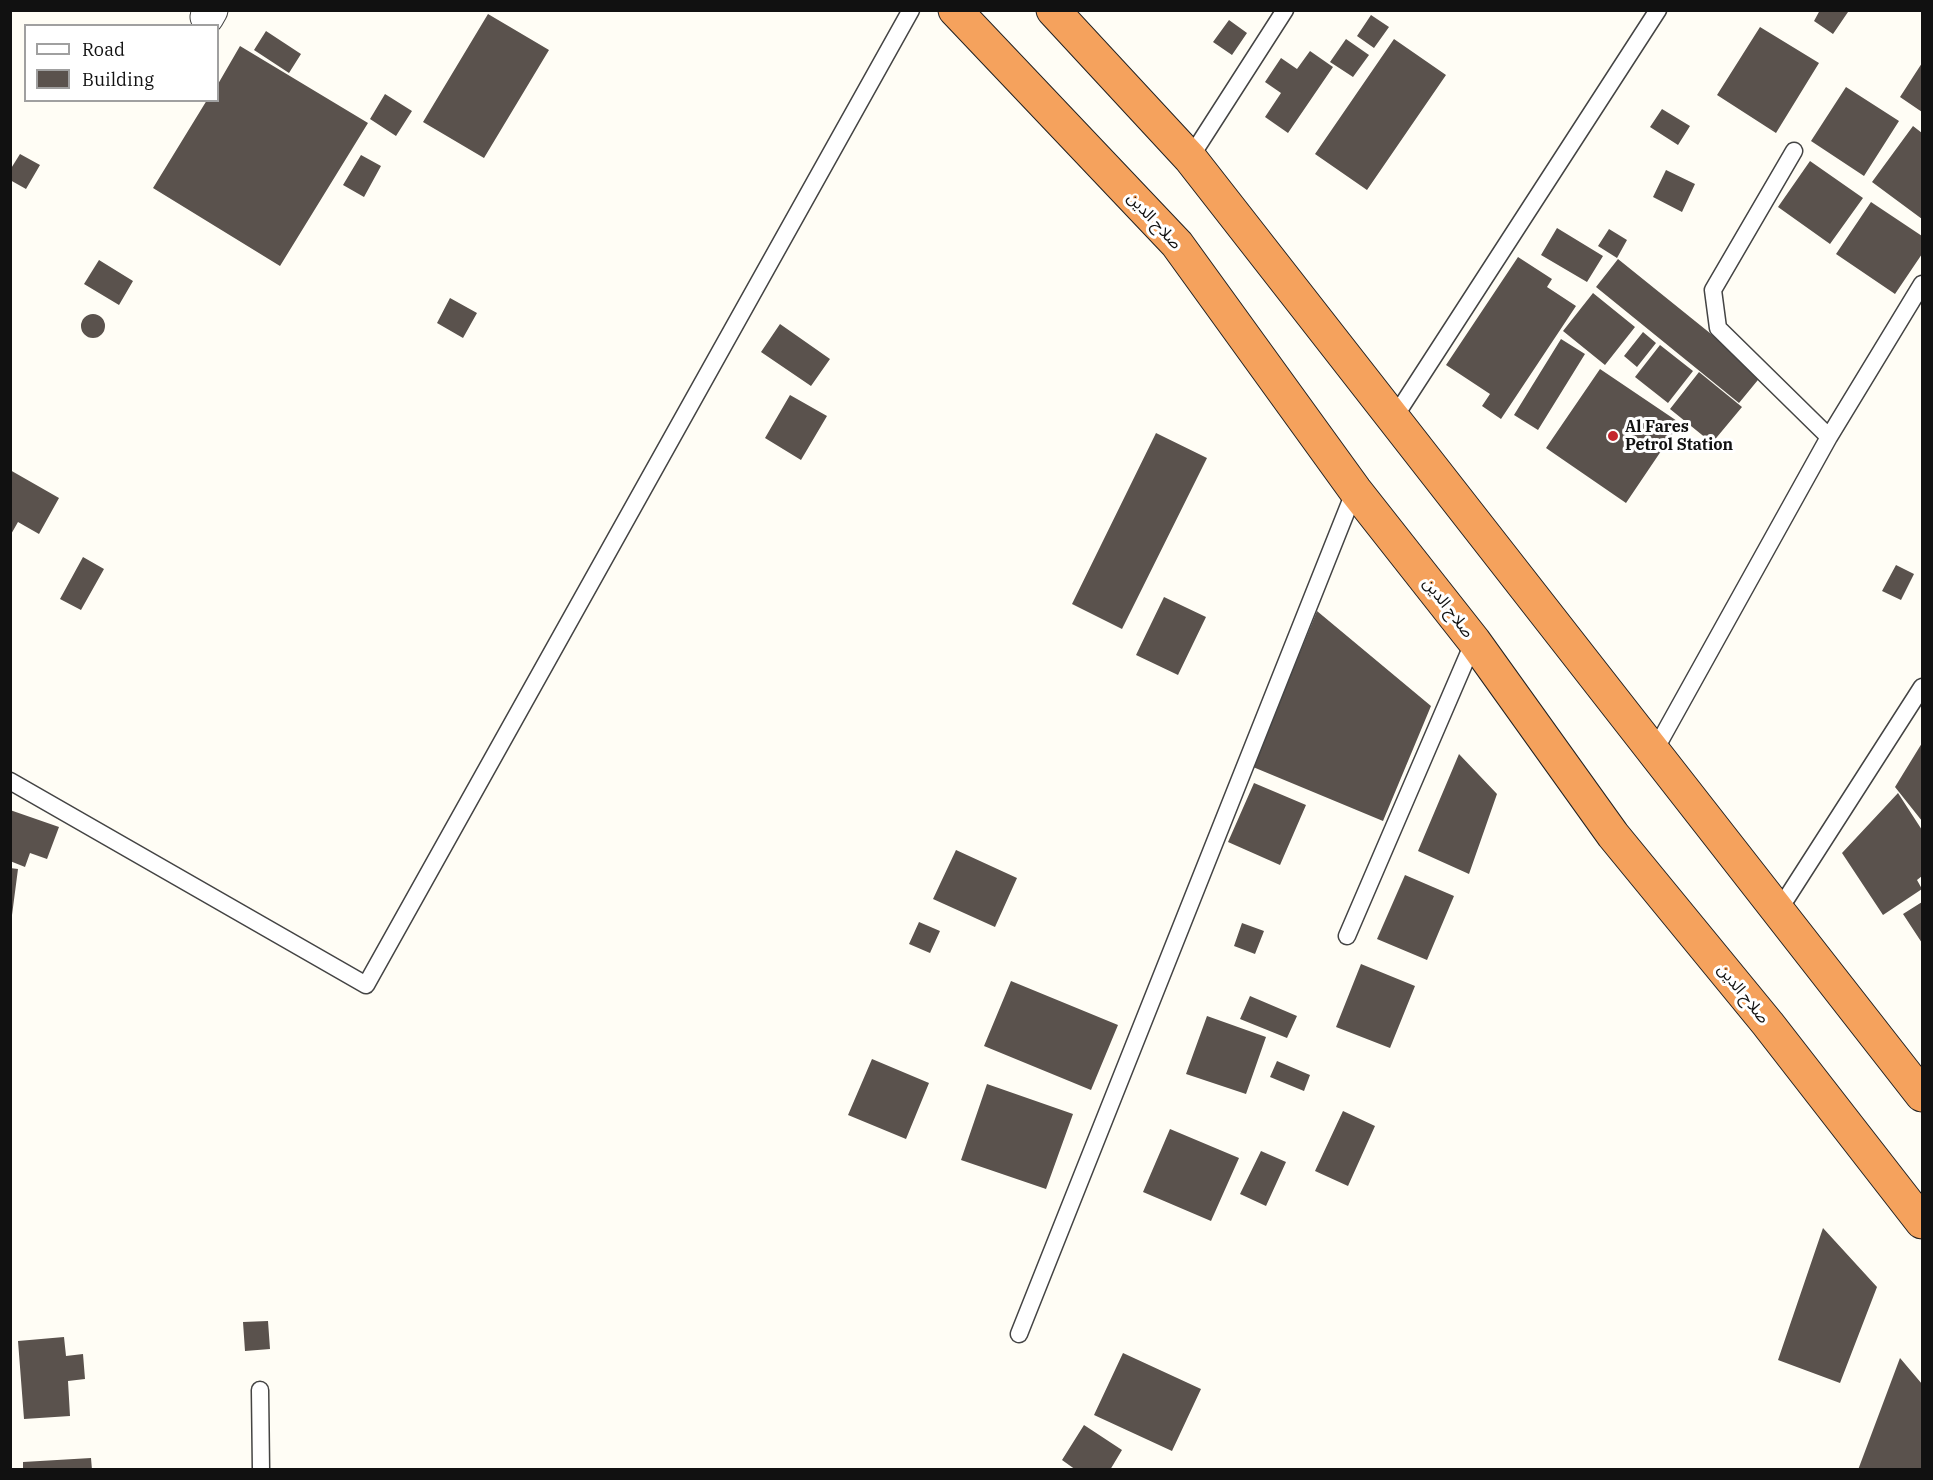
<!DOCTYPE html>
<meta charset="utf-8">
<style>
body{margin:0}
#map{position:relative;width:1933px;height:1480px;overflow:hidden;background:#fffdf5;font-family:"IBM Plex Serif",serif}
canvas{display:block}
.frame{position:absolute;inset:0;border:12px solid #111;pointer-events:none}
.legend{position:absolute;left:24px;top:24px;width:195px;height:78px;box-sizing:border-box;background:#fff;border:2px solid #a0a0a0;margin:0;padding:8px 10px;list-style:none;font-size:18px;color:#111}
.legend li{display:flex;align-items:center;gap:12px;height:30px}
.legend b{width:30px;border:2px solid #a0a0a0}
</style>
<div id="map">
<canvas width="1933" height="1480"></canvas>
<div class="frame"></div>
<ul class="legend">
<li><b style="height:8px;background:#fff"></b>Road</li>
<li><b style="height:16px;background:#5a524d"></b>Building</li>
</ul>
</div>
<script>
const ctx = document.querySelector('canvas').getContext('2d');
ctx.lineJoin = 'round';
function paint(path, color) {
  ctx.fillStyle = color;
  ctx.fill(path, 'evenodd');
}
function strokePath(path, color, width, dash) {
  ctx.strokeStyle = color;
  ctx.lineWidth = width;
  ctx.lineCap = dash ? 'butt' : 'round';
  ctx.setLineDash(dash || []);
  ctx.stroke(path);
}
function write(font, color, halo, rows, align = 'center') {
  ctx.font = font + ' "IBM Plex Serif","Noto Sans Arabic",serif';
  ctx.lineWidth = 6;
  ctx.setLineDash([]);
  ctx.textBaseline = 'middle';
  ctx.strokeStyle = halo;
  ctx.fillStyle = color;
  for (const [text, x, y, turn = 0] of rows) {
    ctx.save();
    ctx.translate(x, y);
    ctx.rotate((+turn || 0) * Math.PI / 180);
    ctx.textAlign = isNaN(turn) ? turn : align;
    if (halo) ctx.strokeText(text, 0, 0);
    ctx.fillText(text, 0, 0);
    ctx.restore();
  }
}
const building = new Path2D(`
 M1820 10H1846L1848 12 1833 34 1814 21Z
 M488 14 549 50 484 158 423 122Z
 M1371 15 1389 27 1374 48 1357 36Z
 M1229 20 1247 33 1232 55 1213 42Z
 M1760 27 1819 63 1776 133 1717 95Z
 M266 31 301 54 289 73 254 50Z
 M1346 39 1369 55 1353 77 1330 62Z
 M1394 39 1446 75 1367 190 1315 154Z
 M240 46 368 123 280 266 153 188 207 100H218V84Z
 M1310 51 1333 67 1288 133 1265 117 1281 93 1265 82 1281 58 1297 69Z
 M1922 63V112L1900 97Z
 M1846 87 1899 121 1864 176 1811 141Z
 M385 94 412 111 396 136 370 119Z
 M1662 109 1690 126 1678 145 1650 127Z
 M1913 126 1922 133V219L1872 182Z
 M20 154 40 165 26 189 10 180V170Z
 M361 155 381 166 364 197 343 185Z
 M1810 161 1863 198 1830 244 1778 207Z
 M1666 170 1695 184 1682 212 1653 197Z
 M1871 202 1922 236V254L1895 294 1836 254Z
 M1557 228 1603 256 1587 282 1541 255Z
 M1609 229 1627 240 1617 258 1598 246Z
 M1518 257 1552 279 1547 287 1576 306 1501 419 1482 406 1490 394 1446 365Z
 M1618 259 1762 375 1739 403 1596 287Z
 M99 260 133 281 119 305 84 284Z
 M1593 293 1635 327 1605 365 1563 331Z
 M450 298 477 313 463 338 437 323Z
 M81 326a12 12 0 1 1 24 0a12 12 0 1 1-24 0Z
 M780 324 830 359 811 386 761 352Z
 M1643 332 1656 343 1637 367 1624 356Z
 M1561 339 1585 354 1538 430 1514 415Z
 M1660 345 1693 371 1668 403 1635 377Z
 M1600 369 1680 423 1626 503 1546 448Z
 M1699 372 1742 407 1712 443 1670 409Z
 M790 395 827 416 801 460 765 438Z
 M1156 433 1207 458 1122 629 1072 604Z
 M10 470 59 498 39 534 18 522 10 536Z
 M83 557 104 569 81 610 60 599Z
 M1896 565 1914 574 1901 600 1882 591Z
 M1164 597 1206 617 1178 675 1136 655Z
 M1317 611 1431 706 1383 821 1253 767Z
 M1922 743V821L1895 787Z
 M1459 754 1497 794 1469 874 1418 851Z
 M1254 783 1306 805 1280 865 1228 842Z
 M1898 793 1922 830V876L1917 880 1922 889 1883 915 1842 853Z
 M10 810 59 827 47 859 30 853 25 867 10 861Z
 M956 850 1017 878 995 927 933 899Z
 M10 868 18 869 12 915 10 914Z
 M1405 875 1454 896 1427 960 1377 939Z
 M1922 902V943L1903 914Z
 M919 922 940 931 930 953 909 944Z
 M1242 923 1264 931 1255 954 1234 946Z
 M1361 964 1415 986 1390 1048 1336 1027Z
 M1011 981 1118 1025 1091 1090 984 1046Z
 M1250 996 1297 1016 1287 1038 1240 1019Z
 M1207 1016 1266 1037 1246 1094 1186 1074Z
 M872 1059 929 1083 906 1139 848 1115Z
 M1277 1061 1310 1075 1304 1091 1270 1077Z
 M987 1084 1073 1114 1046 1189 961 1160Z
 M1343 1111 1375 1126 1348 1186 1315 1171Z
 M1170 1129 1239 1158 1211 1221 1143 1192Z
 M1261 1151 1286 1162 1266 1206 1240 1194Z
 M1823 1228 1877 1287 1840 1383 1778 1360Z
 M268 1321 270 1349 245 1351 243 1322Z
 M64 1337 66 1356 83 1354 85 1379 68 1381 70 1416 24 1419 18 1341Z
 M1123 1353 1201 1389 1172 1451 1094 1415Z
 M1900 1358 1922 1384V1470H1858Z
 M1084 1425 1122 1450 1110 1470H1076L1062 1460Z
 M91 1458 92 1470H23V1462Z`);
const lane = new Path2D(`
 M1794 151 1713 290 1718 328 1829 437
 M1190 158 1285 10
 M1394 418 1658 10
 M1655 750 1829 437 1922 284
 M10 781 366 985 911 10
 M1779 910 1922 687
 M1347 936 1474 641
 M1019 1334 1355 490
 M260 1390 261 1470`);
const street = new Path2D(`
 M207 17 211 10`);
const highway = new Path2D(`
 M955 10 1177 244 1355 490 1474 641 1613 835 1768 1024 1922 1222
 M1053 10 1190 158 1922 1095`);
const markers = [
 [1613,436,6,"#c4262e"]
];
const streetNames = [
 ["صلاح الدين",1154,221,47],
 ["صلاح الدين",1448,608,52],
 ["صلاح الدين",1743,994,51]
];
const poiNames = [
 ["Al Fares",1625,427],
 ["Petrol Station",1625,445]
];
paint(building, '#5a524d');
strokePath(lane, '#444', 19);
strokePath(street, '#444', 35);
strokePath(highway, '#222', 35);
strokePath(lane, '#fff', 16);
strokePath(street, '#fff', 33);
strokePath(highway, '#f5a25d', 33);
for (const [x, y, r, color] of markers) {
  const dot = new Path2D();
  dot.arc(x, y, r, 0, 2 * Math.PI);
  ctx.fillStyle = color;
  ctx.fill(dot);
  strokePath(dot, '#fff', 2);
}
write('16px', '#111', '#fff', streetNames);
write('bold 16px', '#111', '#fff', poiNames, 'left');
</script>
